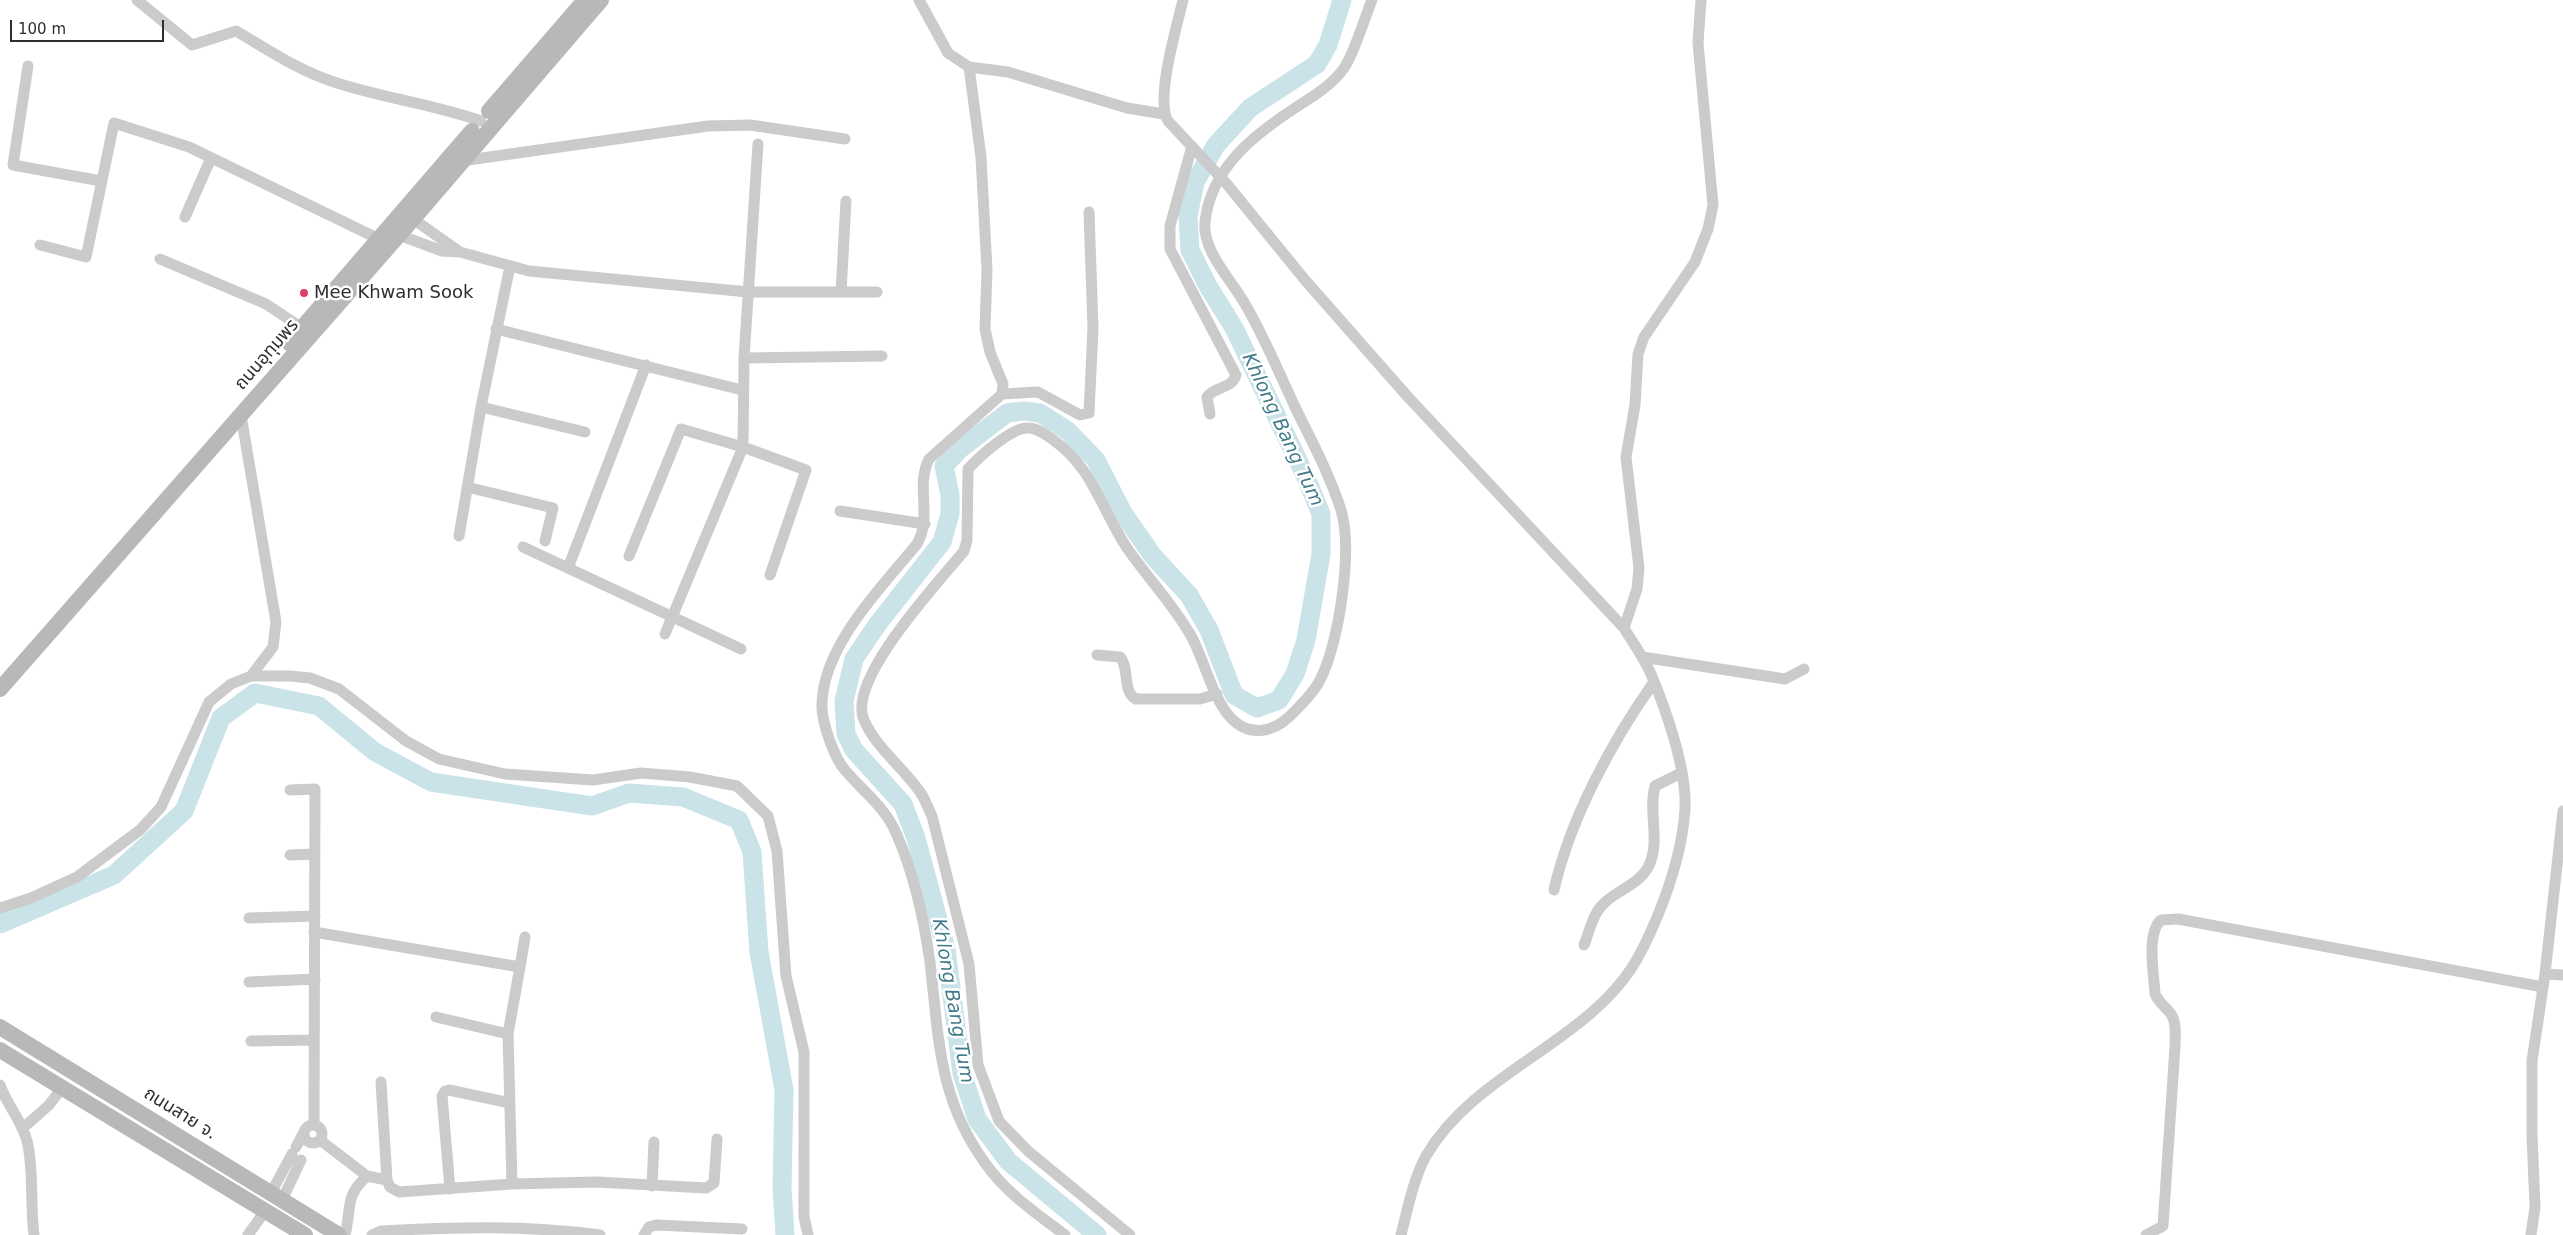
<!DOCTYPE html>
<meta charset="utf-8">
<style>
body{margin:0}
#map{position:relative;width:2563px;height:1235px;overflow:hidden;background:#fff;font-family:"DejaVu Sans",sans-serif}
canvas{display:block}
.scale{position:absolute;left:10px;top:20px;width:154px;height:22px;box-sizing:border-box;border:2px solid #2e2e2e;border-top:0;padding-left:6px;font-size:15px;line-height:18px;white-space:nowrap;color:#2e2e2e;-webkit-text-stroke:4px #fff;paint-order:stroke}
</style>
<div id="map">
<canvas width="2563" height="1235"></canvas>
<div class="scale">100 m</div>
</div>
<script>
const ctx = document.querySelector('canvas').getContext('2d');
ctx.lineJoin = 'round';
function strokePath(path, color, width, dash) {
  ctx.strokeStyle = color;
  ctx.lineWidth = width;
  ctx.lineCap = dash ? 'butt' : 'round';
  ctx.setLineDash(dash || []);
  ctx.stroke(path);
}
function write(font, color, halo, rows, align = 'center') {
  ctx.font = font + ' "DejaVu Sans","Noto Sans Thai",sans-serif';
  ctx.lineWidth = 5;
  ctx.setLineDash([]);
  ctx.textBaseline = 'middle';
  ctx.strokeStyle = halo;
  ctx.fillStyle = color;
  for (const [text, x, y, turn = 0] of rows) {
    ctx.save();
    ctx.translate(x, y);
    ctx.rotate((+turn || 0) * Math.PI / 180);
    ctx.textAlign = isNaN(turn) ? turn : align;
    if (halo) ctx.strokeText(text, 0, 0);
    ctx.fillText(text, 0, 0);
    ctx.restore();
  }
}
const river = new Path2D(`
 M0 924 114 875 184 811 221 718 255 693 319 706 375 752 431 782 592 806 629 793 683 797 739 820 752 852 759 952 784 1090 782 1188 785 1235
 M1097 1235 1008 1161 977 1119 962 1073 946 949 916 838 903 804 854 750 846 734 844 701 854 659 877 625 942 542 950 514V495L944 466 960 449 1007 413 1024 411 1040 413 1068 431 1096 460 1123 513 1153 556 1189 595 1209 630 1234 695 1257 708 1279 700 1295 674 1306 640 1321 554V514L1305 475 1234 328 1208 286 1190 250 1188 216 1195 182 1216 145 1250 108 1317 64 1328 45 1342 0`);
const street = new Path2D(`
 M137 0 192 45 236 31C267 49 299 71 334 82 382 98 433 104 481 121
 M919 0 948 53 969 67 1008 72 1127 108 1164 114
 M1183 0C1177 26 1155 99 1168 121L1226 183 1305 280 1408 397 1624 628C1633 643 1644 658 1651 674 1666 710 1687 769 1685 809 1683 843 1671 883 1658 915 1640 958 1627 982 1591 1013 1537 1060 1463 1092 1426 1156 1414 1177 1407 1211 1401 1235
 M28 66 13 165 101 181
 M969 67 981 157 987 270 985 329 990 352 1003 384 1002 394 929 459C915 487 933 516 917 544 882 587 821 647 822 707 822 722 834 758 845 770 864 793 884 805 897 835 914 874 924 920 930 962 939 1038 938 1098 985 1163 1006 1193 1036 1213 1065 1235
 M1192 146 1170 226V249L1236 375C1231 390 1216 385 1207 397L1210 414
 M461 161 708 126 750 125 845 139
 M185 217 211 158
 M413 219 460 252
 M399 235 442 251 460 252 529 271 748 292H877
 M40 245 86 257 114 123 189 147 379 239
 M160 259 266 304 302 328
 M841 292 846 201
 M496 329 742 390
 M744 358 882 356
 M1002 394 1038 392 1080 415 1089 413 1093 328 1089 212
 M481 407 585 432
 M241 415 276 622 273 647 251 676
 M467 487 553 508 545 541
 M840 511 925 524
 M459 536 481 407 510 266
 M523 547 741 649
 M629 556 681 429 743 447 806 470 770 575
 M568 568 646 365
 M1624 628 1637 589 1639 568 1626 457 1635 405 1638 354 1644 337 1695 262 1708 229 1713 205 1698 43 1701 0
 M665 634 743 447 744 358 758 144
 M1097 655 1120 657C1130 668 1122 692 1136 699H1200L1217 694
 M1642 657 1785 679 1804 669
 M290 790 315 789 314 1124
 M290 855 315 854
 M1554 890C1570 819 1612 741 1654 682
 M0 908 31 898 77 877 140 830 161 807 209 702 231 684 251 676H290L310 678 339 689 406 741 439 759 505 774 593 780 641 773 690 777 737 786 768 816 777 851 786 976 804 1052V1217L808 1235
 M249 918 315 916
 M314 932 520 967 508 1034 512 1184
 M1584 945C1588 935 1591 922 1597 912 1609 891 1641 887 1650 863 1660 839 1648 811 1655 786L1681 773
 M520 967 525 937
 M2545 974 2563 975
 M249 982 315 979
 M436 1017 508 1034
 M251 1041 314 1040
 M381 1082 387 1180 390 1187 399 1192 512 1184 597 1182 706 1188 714 1183 717 1139
 M0 1085C7 1105 22 1121 27 1141 34 1168 30 1206 34 1235
 M304 1134a9 9 0 1 1 18 0a9 9 0 1 1-18 0Z
 M23 1128 49 1105 62 1088
 M320 1140 367 1176 387 1180
 M296 1147 304 1132
 M652 1186 654 1142
 M450 1189 442 1096 445 1091 449 1090 510 1103
 M271 1193 292 1154
 M282 1200 301 1160
 M248 1235 265 1211
 M345 1235C352 1207 344 1197 367 1176
 M372 1235 381 1231C456 1227 525 1225 600 1235
 M644 1235 649 1227 656 1225 742 1229
 M1130 1235 1028 1151 999 1121 978 1065 969 964 932 816C928 808 925 799 920 792 903 767 876 748 864 720 846 680 939 582 964 551L967 540 968 469C979 457 1012 427 1028 428 1037 428 1045 434 1052 439 1093 467 1101 509 1127 548 1147 577 1172 603 1190 634 1204 658 1212 698 1231 718 1249 737 1272 733 1290 716 1300 706 1313 694 1320 680 1339 644 1353 550 1341 510 1330 475 1311 440 1295 407 1279 373 1264 336 1245 304 1231 279 1202 251 1205 222 1211 167 1255 134 1298 106 1314 96 1333 84 1344 68 1355 52 1364 19 1372 0
 M2146 1235 2163 1226 2175 1047C2175 1036 2177 1023 2171 1014 2165 1006 2159 1003 2155 994 2154 974 2146 933 2161 920L2178 919 2543 987
 M2531 1235 2535 1207 2532 1135V1061L2545 974 2563 811`);
const secondary = new Path2D(`
 M489 111 585 0
 M289 343 472 131
 M0 689 413 219 601 0
 M0 1027 339 1235
 M0 1050 305 1235`);
const markers = [
 [304,293,5,"#d83c67"]
];
const poiNames = [
 ["Mee Khwam Sook",314,293]
];
const streetNames = [
 ["ถนนอุทุมพร",267,355,-49],
 ["ถนนสาย จ.",180,1114,32]
];
const waterNames = [
 ["Khlong Bang Tum",1282,430,65],
 ["Khlong Bang Tum",952,1001,80]
];
strokePath(river, '#c9e3e9', 19);
strokePath(street, '#cbcbcb', 11);
strokePath(secondary, '#b8b8b8', 16);
for (const [x, y, r, color] of markers) {
  const dot = new Path2D();
  dot.arc(x, y, r, 0, 2 * Math.PI);
  ctx.fillStyle = color;
  ctx.fill(dot);
  strokePath(dot, '#fff', 2);
}
write('18px', '#2e2e2e', '#fff', poiNames, 'left');
write('18px', '#2e2e2e', '#fff', streetNames);
write('italic 19px', '#427c8a', '#fff', waterNames);
</script>
